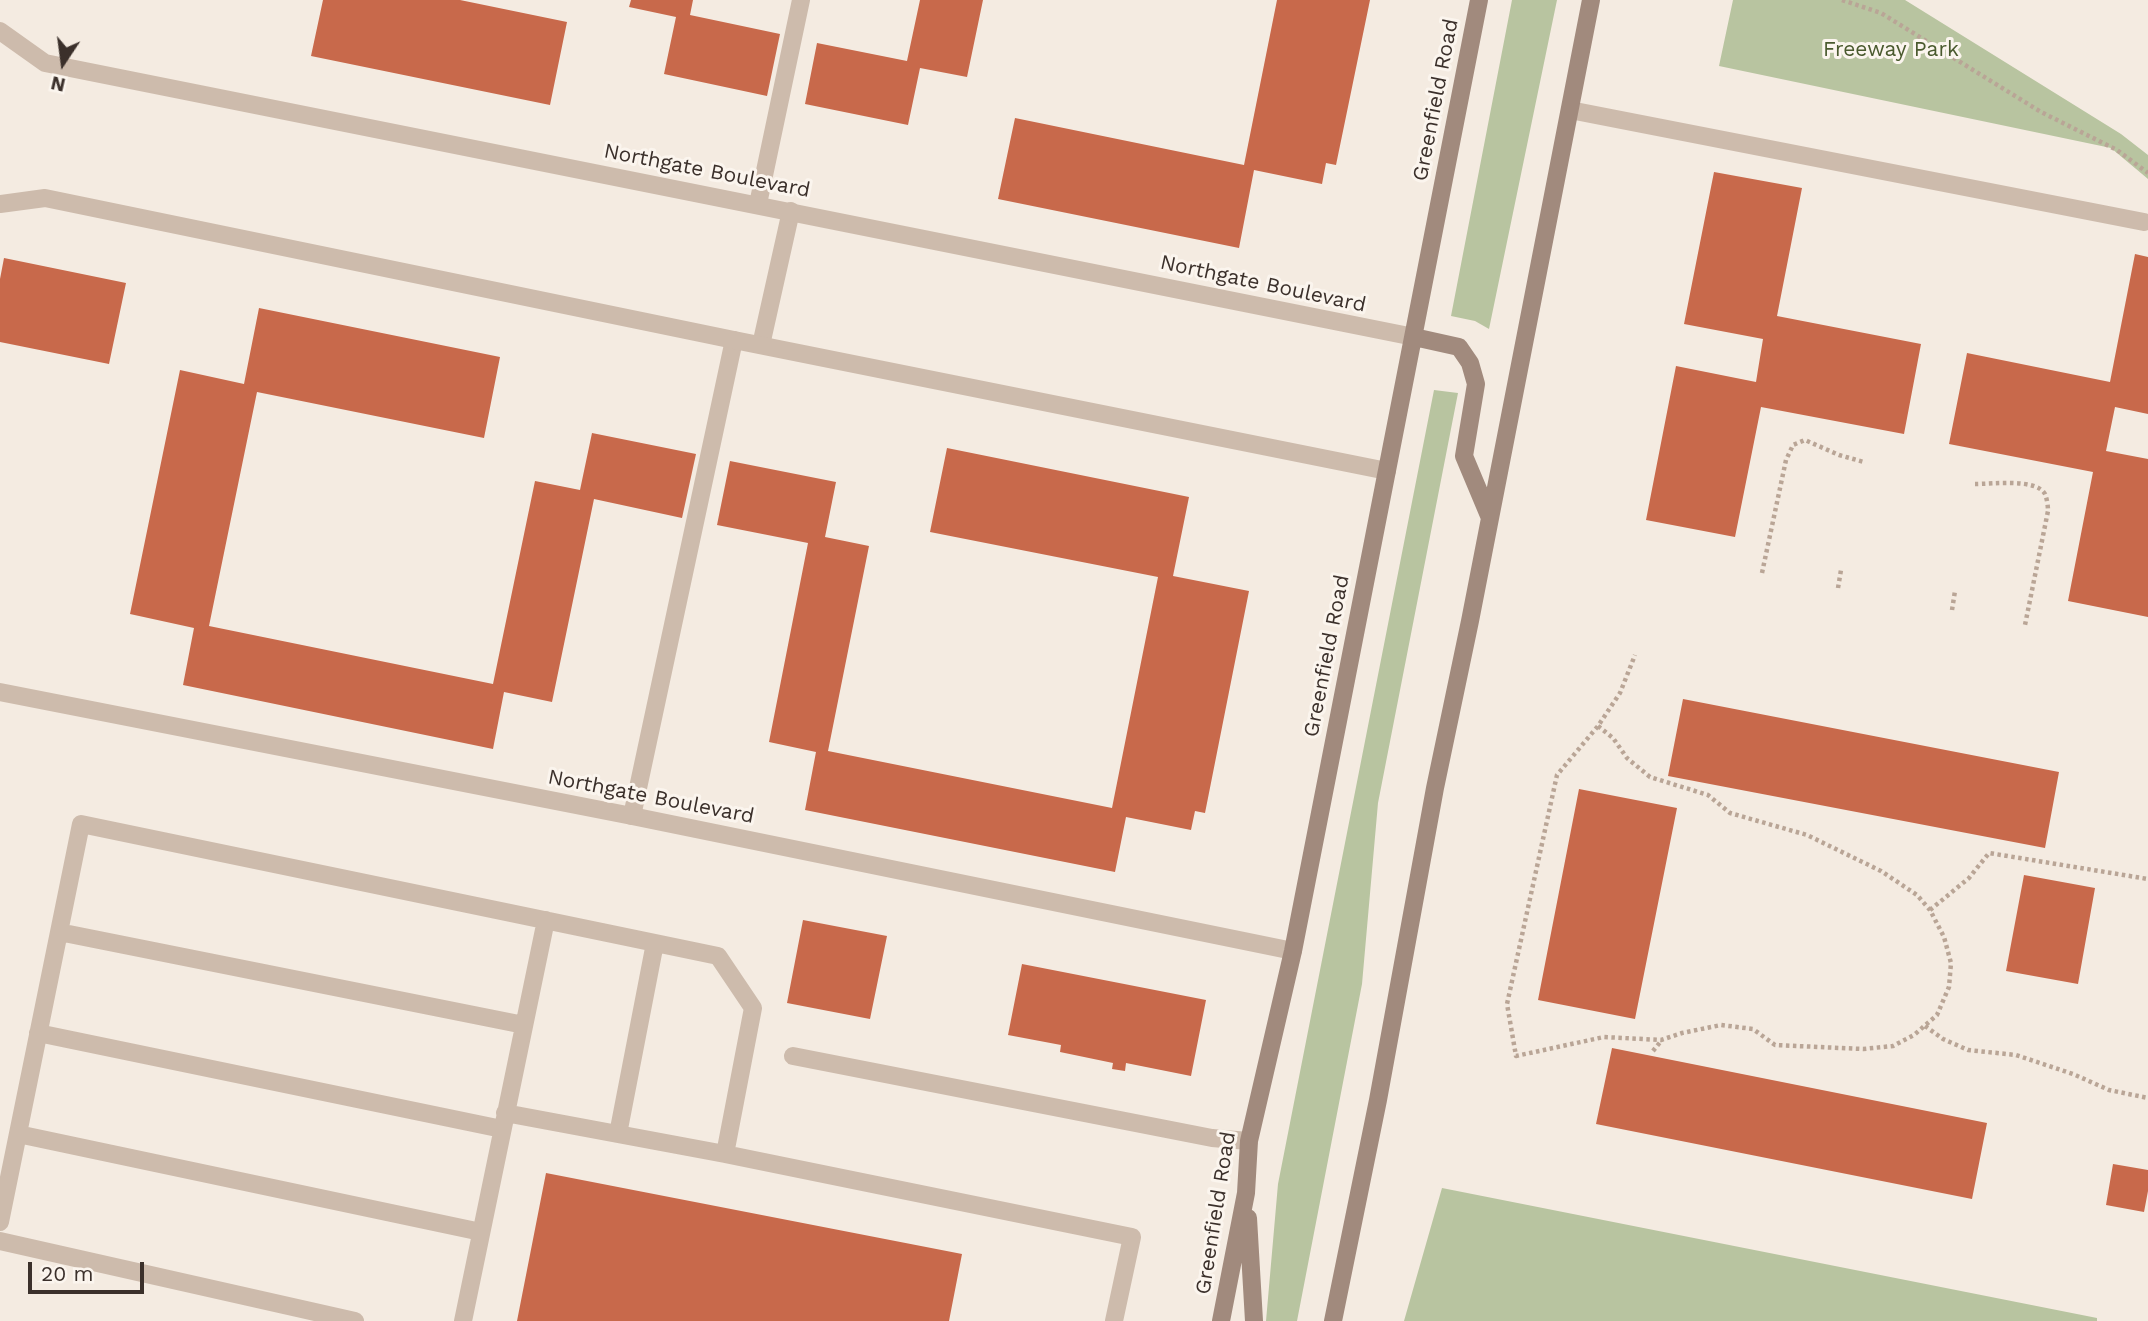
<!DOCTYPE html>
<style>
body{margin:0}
#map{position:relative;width:2148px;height:1321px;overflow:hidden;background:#f4ebe1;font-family:"Work Sans",sans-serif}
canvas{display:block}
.north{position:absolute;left:28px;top:28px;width:70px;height:70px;-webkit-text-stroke:5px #fbf5ee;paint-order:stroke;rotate:193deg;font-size:19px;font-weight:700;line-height:28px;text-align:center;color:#3b302b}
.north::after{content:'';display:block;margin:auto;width:24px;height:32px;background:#3b302b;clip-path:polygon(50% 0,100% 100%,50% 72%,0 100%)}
.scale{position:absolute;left:28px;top:1262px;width:116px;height:32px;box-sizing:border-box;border:4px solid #3b302b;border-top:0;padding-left:9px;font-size:21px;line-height:24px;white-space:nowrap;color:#3b302b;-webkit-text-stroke:5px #fbf5ee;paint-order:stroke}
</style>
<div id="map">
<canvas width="2148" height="1321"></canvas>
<div class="north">N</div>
<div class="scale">20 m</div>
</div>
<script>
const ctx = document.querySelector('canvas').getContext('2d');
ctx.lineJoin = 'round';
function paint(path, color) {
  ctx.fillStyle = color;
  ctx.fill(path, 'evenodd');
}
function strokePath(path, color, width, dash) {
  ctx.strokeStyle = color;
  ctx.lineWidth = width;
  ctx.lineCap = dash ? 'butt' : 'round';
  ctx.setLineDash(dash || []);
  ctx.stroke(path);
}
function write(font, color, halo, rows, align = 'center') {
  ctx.font = font + ' "Work Sans",sans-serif';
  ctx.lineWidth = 6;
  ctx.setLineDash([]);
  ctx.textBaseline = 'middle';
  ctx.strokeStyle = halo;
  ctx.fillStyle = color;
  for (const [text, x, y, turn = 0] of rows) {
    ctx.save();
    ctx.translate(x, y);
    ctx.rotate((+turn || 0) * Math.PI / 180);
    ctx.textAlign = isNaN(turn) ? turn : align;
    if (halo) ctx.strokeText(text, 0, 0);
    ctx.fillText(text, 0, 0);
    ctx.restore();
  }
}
const green = new Path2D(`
 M1512 0H1557L1489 329 1475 321 1451 316Z
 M1733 0H1905L2121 134 2148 155V179L2111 148 1719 66Z
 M1434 390 1458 393 1378 803 1362 984 1297 1321H1266L1278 1184Z
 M1442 1188 2097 1318V1321H1404Z`);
const building = new Path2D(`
 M323 0H460L567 22 550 105 311 56Z
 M631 0H693L690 15 780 34 767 96 664 74 676 17 629 7Z
 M920 0H983L967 77 920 68 908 125 805 104 817 43 907 61Z
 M1277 0H1370L1336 165 1326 163 1322 184 1254 170 1239 248 998 199 1015 118 1244 165Z
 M1714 172 1802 188 1777 316 1921 344 1904 434 1761 407 1735 537 1646 520 1676 366 1756 382 1763 339 1684 324Z
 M2135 254 2148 257V414L2115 407 2106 451 2148 459V617L2068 601 2093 472 1949 444 1967 353 2110 382Z
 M4 258 126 283 109 364 0 342V279Z
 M259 308 500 357 484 438 257 392 209 626 493 684 535 481 580 490 592 433 696 454 682 518 594 499 552 702 504 692 493 749 183 685 194 628 130 614 180 370 244 384Z
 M947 448 1189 497 1173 576 1249 591 1205 813 1195 811 1191 830 1126 817 1115 872 805 810 816 752 769 742 808 543 717 525 730 461 836 482 825 537 869 546 828 751 1112 808 1158 577 930 532Z
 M1683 699 2059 772 2045 848 1668 776Z
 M1579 789 1677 808 1635 1019 1538 1000Z
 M2024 875 2095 888 2078 984 2006 971Z
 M803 920 887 936 870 1019 787 1003Z
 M1022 964 1206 1000 1191 1076 1126 1063 1125 1071 1112 1069 1113 1063 1060 1052 1061 1045 1008 1035Z
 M1612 1048 1987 1123 1972 1199 1596 1124Z
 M2113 1164 2148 1170V1191L2144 1212 2106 1205Z
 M546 1173 962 1254 949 1321H517Z`);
const path = new Path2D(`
 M1842 0 1881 13 2041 112 2117 150 2148 173
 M1975 484C1992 484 2036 478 2045 494 2047 499 2048 506 2048 511L2025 625
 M1762 573 1786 460 1793 445 1805 440 1839 455 1864 462
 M1838 588 1841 570
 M1952 610 1955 591
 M1598 726 1613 738 1627 758 1650 777 1708 795 1730 813 1807 835 1881 871 1917 895 1930 910 1944 937 1951 963 1949 987 1937 1015 1914 1035 1893 1046 1863 1049 1775 1045 1753 1029 1721 1025 1682 1033 1661 1040 1604 1037 1516 1056 1507 1004 1557 775 1598 726 1620 693 1635 655
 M1930 910 1969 878 1989 853 2148 879
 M1925 1026 1943 1039 1968 1050 2016 1055 2073 1074 2109 1090 2148 1098
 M1653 1051 1661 1041`);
const service = new Path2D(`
 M1570 110 2144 222
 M758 204 801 0
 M761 345 791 211
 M632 816 734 340
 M59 932 524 1025
 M38 1033 502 1129
 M793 1056 1212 1138 1249 1141
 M505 1113 725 1154
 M18 1134 481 1232
 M618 1134 655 943
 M0 1222 81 824 718 956 753 1008 725 1154 1132 1237 1114 1321
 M0 1241 355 1321
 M463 1321 546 920`);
const minor = new Path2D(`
 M0 31 45 63 1414 337
 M0 204 45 198 734 340 1387 471
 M0 692 632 816 1293 951`);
const secondary = new Path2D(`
 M1414 337 1459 347 1470 363 1476 384 1464 456 1490 518
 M1248 1218 1254 1321
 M1221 1321 1246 1193 1249 1141 1293 951 1479 0
 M1333 1321 1378 1100 1435 788 1470 621 1591 0`);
const parkNames = [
 ["Freeway Park",1891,50]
];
const streetNames = [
 ["Greenfield Road",1436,100,-79],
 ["Northgate Boulevard",707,171,11],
 ["Northgate Boulevard",1263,284,12],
 ["Greenfield Road",1327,656,-79],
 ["Northgate Boulevard",651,797,11],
 ["Greenfield Road",1216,1213,-81]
];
paint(green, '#b8c4a0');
paint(building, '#c8694b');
strokePath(path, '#b9a596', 4.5, [3.5, 3.5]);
strokePath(service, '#cdbbac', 18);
strokePath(minor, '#cdbbac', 18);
strokePath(secondary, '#a18a7d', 18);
write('21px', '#4a5a2e', '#fbf5ee', parkNames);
write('21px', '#3b302b', '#fbf5ee', streetNames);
</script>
